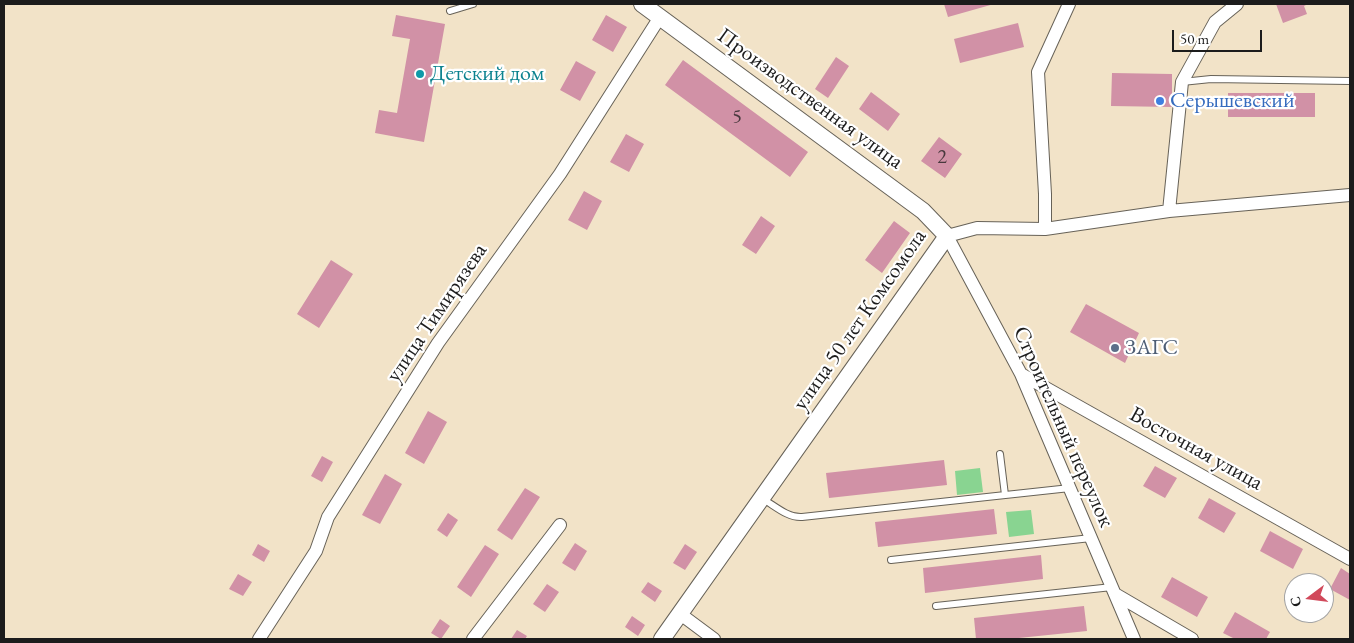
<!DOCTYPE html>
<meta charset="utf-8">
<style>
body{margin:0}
#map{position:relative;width:1354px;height:643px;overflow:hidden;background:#f2e3c8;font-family:"EB Garamond",serif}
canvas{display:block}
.frame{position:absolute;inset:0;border:5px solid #1c1c1c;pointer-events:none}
.north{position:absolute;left:1284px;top:573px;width:50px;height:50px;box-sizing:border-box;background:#fff;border:1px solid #a4a4a4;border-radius:50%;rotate:255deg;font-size:14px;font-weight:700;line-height:20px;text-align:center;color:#1c1c1c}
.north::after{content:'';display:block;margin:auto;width:18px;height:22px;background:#d1495b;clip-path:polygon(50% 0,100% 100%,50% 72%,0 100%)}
.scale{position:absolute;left:1172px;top:30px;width:90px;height:22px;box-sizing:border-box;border:2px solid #1c1c1c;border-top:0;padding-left:6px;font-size:15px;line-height:18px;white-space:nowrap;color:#1c1c1c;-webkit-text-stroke:4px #fff;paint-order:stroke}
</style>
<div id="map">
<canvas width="1354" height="643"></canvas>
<div class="frame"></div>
<div class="north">С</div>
<div class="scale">50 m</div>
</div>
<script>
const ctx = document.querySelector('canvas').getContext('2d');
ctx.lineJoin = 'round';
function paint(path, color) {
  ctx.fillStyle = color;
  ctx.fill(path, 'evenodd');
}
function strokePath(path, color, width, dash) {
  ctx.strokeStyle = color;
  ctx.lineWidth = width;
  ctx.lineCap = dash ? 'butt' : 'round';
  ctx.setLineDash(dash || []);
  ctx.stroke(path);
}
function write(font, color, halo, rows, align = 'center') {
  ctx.font = font + ' "EB Garamond",serif';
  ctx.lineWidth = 4.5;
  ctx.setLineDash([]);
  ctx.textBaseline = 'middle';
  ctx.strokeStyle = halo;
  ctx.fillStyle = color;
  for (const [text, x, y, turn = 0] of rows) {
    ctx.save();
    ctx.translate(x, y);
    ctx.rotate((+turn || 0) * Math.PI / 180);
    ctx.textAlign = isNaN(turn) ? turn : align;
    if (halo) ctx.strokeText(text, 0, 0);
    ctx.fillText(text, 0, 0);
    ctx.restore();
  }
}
const green = new Path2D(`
 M980 468 983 492 957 495 955 471Z
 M1031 510 1034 534 1009 537 1006 512Z`);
const building = new Path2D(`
 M944 4H994L948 17Z
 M1276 4H1308L1304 6 1307 14 1283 23Z
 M396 15 445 24 424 142 375 133 379 110 397 113 410 39 392 36Z
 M606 15 627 27 613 52 592 40Z
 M1018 23 1024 47 960 63 954 39Z
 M836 57 849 66 828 98 815 89Z
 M683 60 808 152 790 177 665 85Z
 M576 61 596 72 580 101 560 90Z
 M1112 73 1172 74V107L1111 106Z
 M871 92 900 114 888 131 859 109Z
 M1228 93H1315V117H1228Z
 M626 134 644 144 629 172 610 162Z
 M939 137 962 154 945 178 921 161Z
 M584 191 602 201 587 230 568 220Z
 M761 216 775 226 756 254 742 245Z
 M894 221 910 233 882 273 865 260Z
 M331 260 353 274 319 328 297 314Z
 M1086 304 1139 333 1125 363 1070 332Z
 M428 411 447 422 424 464 405 453Z
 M322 456 333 462 322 482 311 476Z
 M944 460 947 485 829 498 826 473Z
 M1155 466 1177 478 1165 498 1143 486Z
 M385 474 402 484 380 524 362 515Z
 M525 488 540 497 512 540 497 530Z
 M1209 498 1236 513 1224 533 1198 518Z
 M994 509 997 534 878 547 875 522Z
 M448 513 458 520 447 537 437 530Z
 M1270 531 1303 549 1293 569 1260 551Z
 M575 543 587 551 575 571 562 563Z
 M258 544 270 551 264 562 252 555Z
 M685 544 697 552 685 570 673 563Z
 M485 545 499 554 471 597 457 587Z
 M1041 555 1043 579 925 593 923 568Z
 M1341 568 1350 574V600L1330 589Z
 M238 574 252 582 243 596 229 589Z
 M1172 577 1208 597 1197 617 1161 597Z
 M648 582 662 591 655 602 641 592Z
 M547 584 559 592 545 612 533 604Z
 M1084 606 1087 631 1009 639H976L974 618Z
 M1235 612 1270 632 1266 639H1235L1223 633Z
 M632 616 645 625 638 636 625 627Z
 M440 619 450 626 441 639 431 633Z
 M517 630 527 636 525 639H511Z`);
const service = new Path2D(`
 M450 11 473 4
 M1182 82 1211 79 1350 81
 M1000 454 1005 495
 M763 499C775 506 788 518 802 517L1070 488
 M891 560 1091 538
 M936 606 1112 587`);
const minor = new Path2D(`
 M1169 211 1182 82 1215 22 1237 4
 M1045 229V194L1038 72 1069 4
 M1021 374 1350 559
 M1115 594 1192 639
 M679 613 714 639
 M259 639 316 551 328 517 438 343 560 174 660 17
 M473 639 560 525
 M1134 639 1021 374 947 236 977 228 1045 229 1169 211 1350 195`);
const tertiary = new Path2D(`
 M642 4 923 211 947 236 662 639`);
const markers = [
 [420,74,5,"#0f9aa8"],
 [1160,101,5,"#3f7fe0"],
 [1115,348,5,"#5c6f8a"]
];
const numberNames = [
 ["5",737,118],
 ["2",942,158]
];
const cultureNames = [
 ["Детский дом",430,74]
];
const streetNames = [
 ["Производственная улица",810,99,36],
 ["улица Тимирязева",437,313,-56],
 ["улица 50 лет Комсомола",860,320,-55],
 ["Строительный переулок",1063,427,66],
 ["Восточная улица",1196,449,29]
];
const shopNames = [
 ["Серышевский",1170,101]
];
const serviceNames = [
 ["ЗАГС",1125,348]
];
paint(green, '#89d491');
paint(building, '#d191a6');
strokePath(service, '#676258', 8);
strokePath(minor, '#676258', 14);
strokePath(tertiary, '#676258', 18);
strokePath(service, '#fff', 6);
strokePath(minor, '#fff', 12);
strokePath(tertiary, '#fff', 16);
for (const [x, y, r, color] of markers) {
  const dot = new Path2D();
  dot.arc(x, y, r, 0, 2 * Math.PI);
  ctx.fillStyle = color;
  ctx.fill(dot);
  strokePath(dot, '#fff', 2);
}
write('20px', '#49393e', null, numberNames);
write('22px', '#0d838f', '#fff', cultureNames, 'left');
write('22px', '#1c1c1c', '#fff', streetNames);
write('22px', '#366cbe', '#fff', shopNames, 'left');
write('22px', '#4e5e75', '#fff', serviceNames, 'left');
</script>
